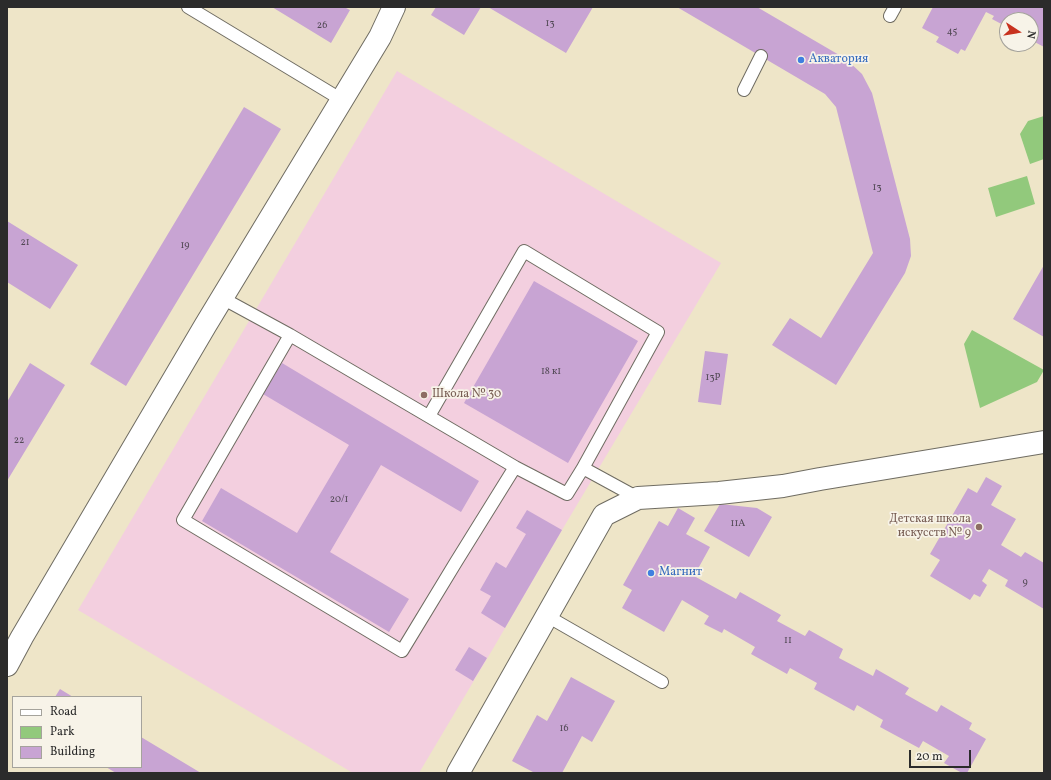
<!DOCTYPE html>
<meta charset="utf-8">
<style>
body{margin:0}
#map{position:relative;width:1051px;height:780px;overflow:hidden;background:#eee5c8;font-family:Vollkorn,serif}
canvas{display:block}
.frame{position:absolute;inset:0;border:8px solid #2b2b2b;pointer-events:none}
.legend{position:absolute;left:12px;top:696px;width:130px;height:72px;box-sizing:border-box;background:#f7f3e8;border:1px solid #a5a39c;margin:0;padding:5px 7px;list-style:none;font-size:12px;color:#2b2b2b}
.legend li{display:flex;align-items:center;gap:8px;height:20px}
.legend b{width:20px;border:1px solid #a5a39c}
.north{position:absolute;left:999px;top:12px;width:40px;height:40px;box-sizing:border-box;background:#f7f3e8;border:1px solid #a5a39c;border-radius:50%;rotate:102deg;font-size:11px;font-weight:700;line-height:16px;text-align:center;color:#2b2b2b}
.north::after{content:'';display:block;margin:auto;width:14px;height:18px;background:#c8321e;clip-path:polygon(50% 0,100% 100%,50% 72%,0 100%)}
.scale{position:absolute;left:909px;top:750px;width:62px;height:18px;box-sizing:border-box;border:2px solid #2b2b2b;border-top:0;padding-left:5px;font-size:12px;line-height:14px;white-space:nowrap;color:#2b2b2b;-webkit-text-stroke:3px #f7f3e8;paint-order:stroke}
</style>
<div id="map">
<canvas width="1051" height="780"></canvas>
<div class="frame"></div>
<ul class="legend">
<li><b style="height:5px;background:#fff"></b>Road</li>
<li><b style="height:11px;background:#92c97c"></b>Park</li>
<li><b style="height:11px;background:#c8a4d3"></b>Building</li>
</ul>
<div class="north">N</div>
<div class="scale">20 m</div>
</div>
<script>
const ctx = document.querySelector('canvas').getContext('2d');
ctx.lineJoin = 'round';
function paint(path, color) {
  ctx.fillStyle = color;
  ctx.fill(path, 'evenodd');
}
function strokePath(path, color, width, dash) {
  ctx.strokeStyle = color;
  ctx.lineWidth = width;
  ctx.lineCap = dash ? 'butt' : 'round';
  ctx.setLineDash(dash || []);
  ctx.stroke(path);
}
function write(font, color, halo, rows, align = 'center') {
  ctx.font = font + ' Vollkorn,serif';
  ctx.lineWidth = 3.5;
  ctx.setLineDash([]);
  ctx.textBaseline = 'middle';
  ctx.strokeStyle = halo;
  ctx.fillStyle = color;
  for (const [text, x, y, turn = 0] of rows) {
    ctx.save();
    ctx.translate(x, y);
    ctx.rotate((+turn || 0) * Math.PI / 180);
    ctx.textAlign = isNaN(turn) ? turn : align;
    if (halo) ctx.strokeText(text, 0, 0);
    ctx.fillText(text, 0, 0);
    ctx.restore();
  }
}
const built = new Path2D(`
 M397 71 721 263 562 530 494 647 419 773H353L78 610Z`);
const green = new Path2D(`
 M1044 116V159L1030 164 1020 134 1028 121Z
 M1027 176 1035 204 996 217 988 188Z
 M972 330 1044 370 1037 382 980 408 964 344Z`);
const building = new Path2D(`
 M272 7H344L350 10 331 43Z
 M436 7H481L464 35 431 15Z
 M488 7H593L566 53Z
 M677 7H757L846 59 862 74 872 93 910 239 911 256 905 273 836 385 772 345 790 318 821 338 873 253 836 107 825 94Z
 M933 7H1044V47L1031 40 1033 36 1031 35V20H1007V27L992 19 994 16 986 12 965 51 961 49 958 54 936 42 939 37 922 28Z
 M244 107 281 129 126 386 90 364Z
 M7 221 78 265 50 309 7 282Z
 M1044 265V337L1013 319Z
 M534 281 638 341 568 463 464 403Z
 M705 351 728 354 721 405 698 402Z
 M30 363 65 385 7 481V402Z
 M282 363 479 481 461 512 381 465 330 552 409 599 389 632 202 521 221 488 297 533 349 445 263 394Z
 M986 477 1002 486 991 505 1016 519 1001 545 1021 557 1025 552 1044 563V609L1005 586 1008 580 989 569 982 581 987 585 980 597 974 594 970 600 930 576 940 560 930 554 968 488 977 493Z
 M720 504 757 508 772 517 749 557 704 531Z
 M678 508 695 518 686 534 710 547 694 576 736 599 740 592 781 615 777 621 805 636 809 630 843 649 839 658 873 676 876 669 909 688 905 694 937 712 941 705 972 723 969 729 986 739 967 773H962L944 763 949 756 923 741 919 748 880 727 883 720 857 705 854 711 814 689 817 683 790 668 787 674 751 654 755 647 724 629 722 633 704 624 709 616 682 600 664 632 622 608 632 590 623 585 659 521 668 526Z
 M527 510 562 530 505 628 481 613 491 596 480 590 496 562 506 568 526 534 516 528Z
 M469 647 487 658 473 681 455 670Z
 M571 677 615 701 592 742 582 736 562 773H532L533 772 512 761 537 715 547 721Z
 M60 689 73 697H55Z
 M141 737 201 773H116L106 767H141Z`);
const lane = new Path2D(`
 M188 7 342 100
 M890 16 895 7
 M744 90 761 56
 M222 298 290 335
 M290 335 515 467 456 562 402 651 183 520Z
 M429 416 524 251 658 332 583 468
 M515 467 567 494 583 468 638 498
 M547 616 662 682`);
const street = new Path2D(`
 M7 665 22 637 205 326 380 37 394 7
 M458 773 604 515 638 498 719 493 783 486 820 479 1044 442`);
const markers = [
 [801,60,4,"#3f7fe0"],
 [424,395,4,"#8d6e63"],
 [979,527,4,"#8d6e63"],
 [651,573,4,"#3f7fe0"]
];
const numberNames = [
 ["13",550,24],
 ["26",322,26],
 ["45",952,32],
 ["13",877,188],
 ["21",25,243],
 ["19",185,246],
 ["18 к1",551,372],
 ["13Р",713,378],
 ["22",19,441],
 ["20/1",339,500],
 ["11А",738,524],
 ["9",1025,583],
 ["11",788,641],
 ["16",564,729]
];
const shopNames = [
 ["Акватория",809,60],
 ["Магнит",659,573]
];
const educationNames = [
 ["Школа № 30",432,395],
 ["Детская школа",971,520,"right"],
 ["искусств № 9",971,534,"right"]
];
paint(built, '#f3cfdf');
paint(green, '#92c97c');
paint(building, '#c8a4d3');
strokePath(lane, '#6f6c62', 14);
strokePath(street, '#6f6c62', 24);
strokePath(lane, '#fff', 12);
strokePath(street, '#fff', 22);
for (const [x, y, r, color] of markers) {
  const dot = new Path2D();
  dot.arc(x, y, r, 0, 2 * Math.PI);
  ctx.fillStyle = color;
  ctx.fill(dot);
  strokePath(dot, '#f7f3e8', 1.5);
}
write('10px', '#524955', null, numberNames);
write('12px', '#366cbe', '#f7f3e8', shopNames, 'left');
write('12px', '#785e54', '#f7f3e8', educationNames, 'left');
</script>
